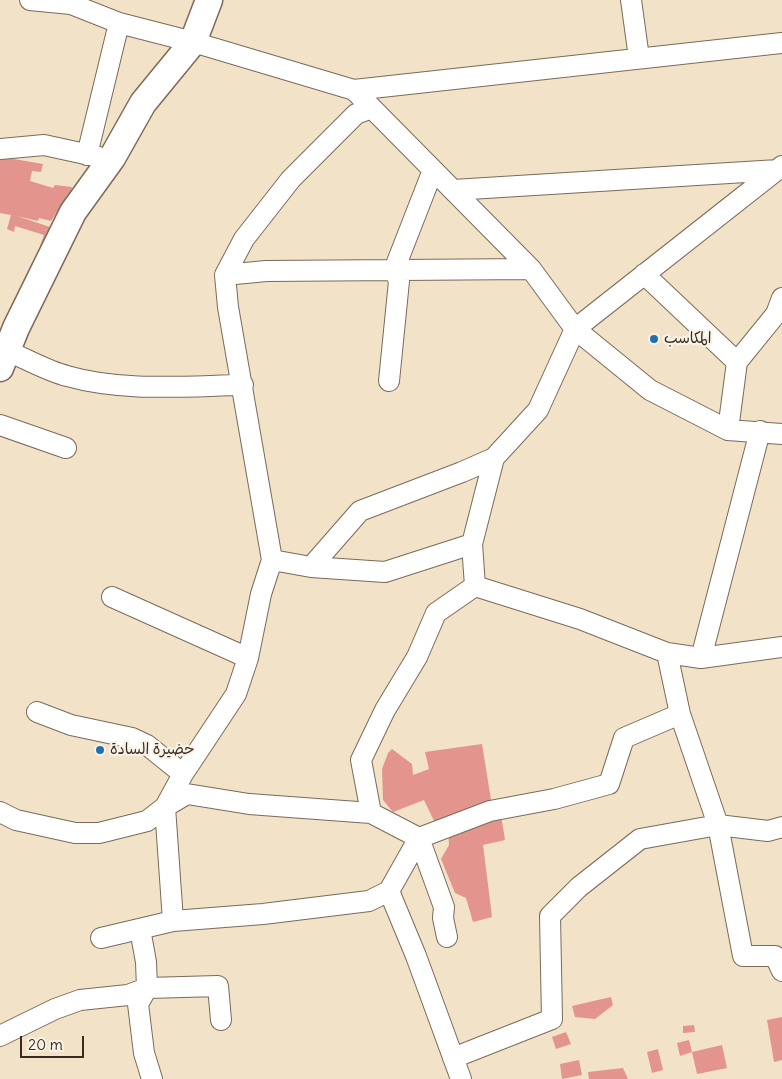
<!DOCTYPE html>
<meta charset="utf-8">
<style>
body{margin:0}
#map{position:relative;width:782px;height:1079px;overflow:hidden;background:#f2e2c8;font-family:Delius,sans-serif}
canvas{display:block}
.scale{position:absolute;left:20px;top:1036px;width:64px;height:22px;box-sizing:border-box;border:2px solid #3b2a1e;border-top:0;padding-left:6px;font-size:15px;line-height:18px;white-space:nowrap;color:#3b2a1e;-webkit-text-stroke:4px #f7f3e8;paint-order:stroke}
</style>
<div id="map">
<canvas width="782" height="1079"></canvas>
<div class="scale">20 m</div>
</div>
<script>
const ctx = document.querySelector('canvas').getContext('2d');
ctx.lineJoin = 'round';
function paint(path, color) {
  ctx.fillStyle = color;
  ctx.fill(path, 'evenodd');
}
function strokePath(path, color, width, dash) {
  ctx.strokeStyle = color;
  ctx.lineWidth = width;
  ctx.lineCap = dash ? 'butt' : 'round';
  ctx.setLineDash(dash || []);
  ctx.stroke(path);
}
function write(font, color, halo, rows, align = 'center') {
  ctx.font = font + ' Delius,"Playpen Sans Arabic",sans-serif';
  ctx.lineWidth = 4.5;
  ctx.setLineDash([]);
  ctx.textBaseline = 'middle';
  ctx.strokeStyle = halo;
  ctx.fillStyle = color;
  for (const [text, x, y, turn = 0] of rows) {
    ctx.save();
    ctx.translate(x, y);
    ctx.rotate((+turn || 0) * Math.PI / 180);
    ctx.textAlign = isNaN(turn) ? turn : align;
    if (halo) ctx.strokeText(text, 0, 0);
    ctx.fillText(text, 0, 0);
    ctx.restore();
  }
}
const building = new Path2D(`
 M8 158 43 164 41 172 32 171 30 181 53 188 55 185 72 187 70 196 68 195 51 221 39 218 38 221 17 216 56 229 50 249 40 246 44 235 15 226 14 232 7 229 11 215 0 213V160Z
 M482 744 492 806 436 825 424 800 393 812 383 800 382 769 388 753 392 749 412 764 413 775 429 769 425 752Z
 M501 815 505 840 483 845 492 917 473 922 466 898 455 893 441 859 449 845 448 829Z
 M611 997 613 1005 595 1019 575 1017 572 1006Z
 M782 1017V1060L774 1062 767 1020Z
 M694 1025 695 1032 683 1033V1026Z
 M566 1032 571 1044 556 1049 552 1037Z
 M689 1040 692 1052 680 1056 677 1043Z
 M722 1045 727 1068 697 1074 692 1052Z
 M658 1049 663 1070 652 1073 647 1052Z
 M579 1060 582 1075 562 1079 560 1064Z
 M623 1068 628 1079H589L588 1072Z`);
const minor = new Path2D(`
 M30 0 71 4 119 23 193 42 354 90 531 269 575 329 650 390 728 430 782 434
 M631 0 639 58
 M354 90 782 43
 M0 149 44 145 99 157
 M87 155 119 23
 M453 190 778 170
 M644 274 737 362 728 430
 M225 275 266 271 531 269
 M7 351C27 359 47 371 67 376 123 392 185 386 243 385
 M737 362 776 314 782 298
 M389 381 399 281 394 270 433 170
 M0 425 66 448
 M272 560 311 567 385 572 472 544
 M311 567 360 511 462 472 494 458
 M475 586 580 619 667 653 680 714 718 825 743 956H775L782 971
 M112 597 248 658
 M667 653 701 658 782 647
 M701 658 760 431
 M37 712 71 725 132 738 147 745 183 774
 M0 812 16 820 75 833H99L147 821 165 807 187 794 249 804 371 813 361 760 385 710 417 657 436 613 475 586 472 544 494 458 538 410 575 329 782 166
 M371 813 419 838 490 811 554 799 609 784 624 738 680 714
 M389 891 416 956 461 1079
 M173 921 165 807 183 774 236 694 248 658 261 594 272 560 228 307 225 275 244 239 291 179 356 114 372 108
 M140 929 146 962 147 988 138 1004 144 1053 152 1079
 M101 938 173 921 263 914 369 901 389 891 419 838 444 907 443 918 447 937
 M0 1036 55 1009 80 1000 128 995 147 988 218 986 221 1020
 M453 1058 552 1019 550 916 579 887 640 839 718 825 768 831 782 827`);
const major = new Path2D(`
 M0 368 16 328 73 212 112 158 143 103 193 42 209 0`);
const markers = [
 [654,339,5,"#1f6fb2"],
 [100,750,5,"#1f6fb2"]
];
const poiNames = [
 ["المكاسب",664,339],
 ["حضيرة السادة",110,750]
];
paint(building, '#e3948c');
strokePath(minor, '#7b6a5a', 22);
strokePath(major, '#7b6a5a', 29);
strokePath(minor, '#fff', 20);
strokePath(major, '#fff', 26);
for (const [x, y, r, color] of markers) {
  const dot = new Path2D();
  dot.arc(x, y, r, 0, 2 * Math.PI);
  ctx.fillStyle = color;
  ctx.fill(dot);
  strokePath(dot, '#f7f3e8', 2);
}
write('15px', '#3b2a1e', '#f7f3e8', poiNames, 'left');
</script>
